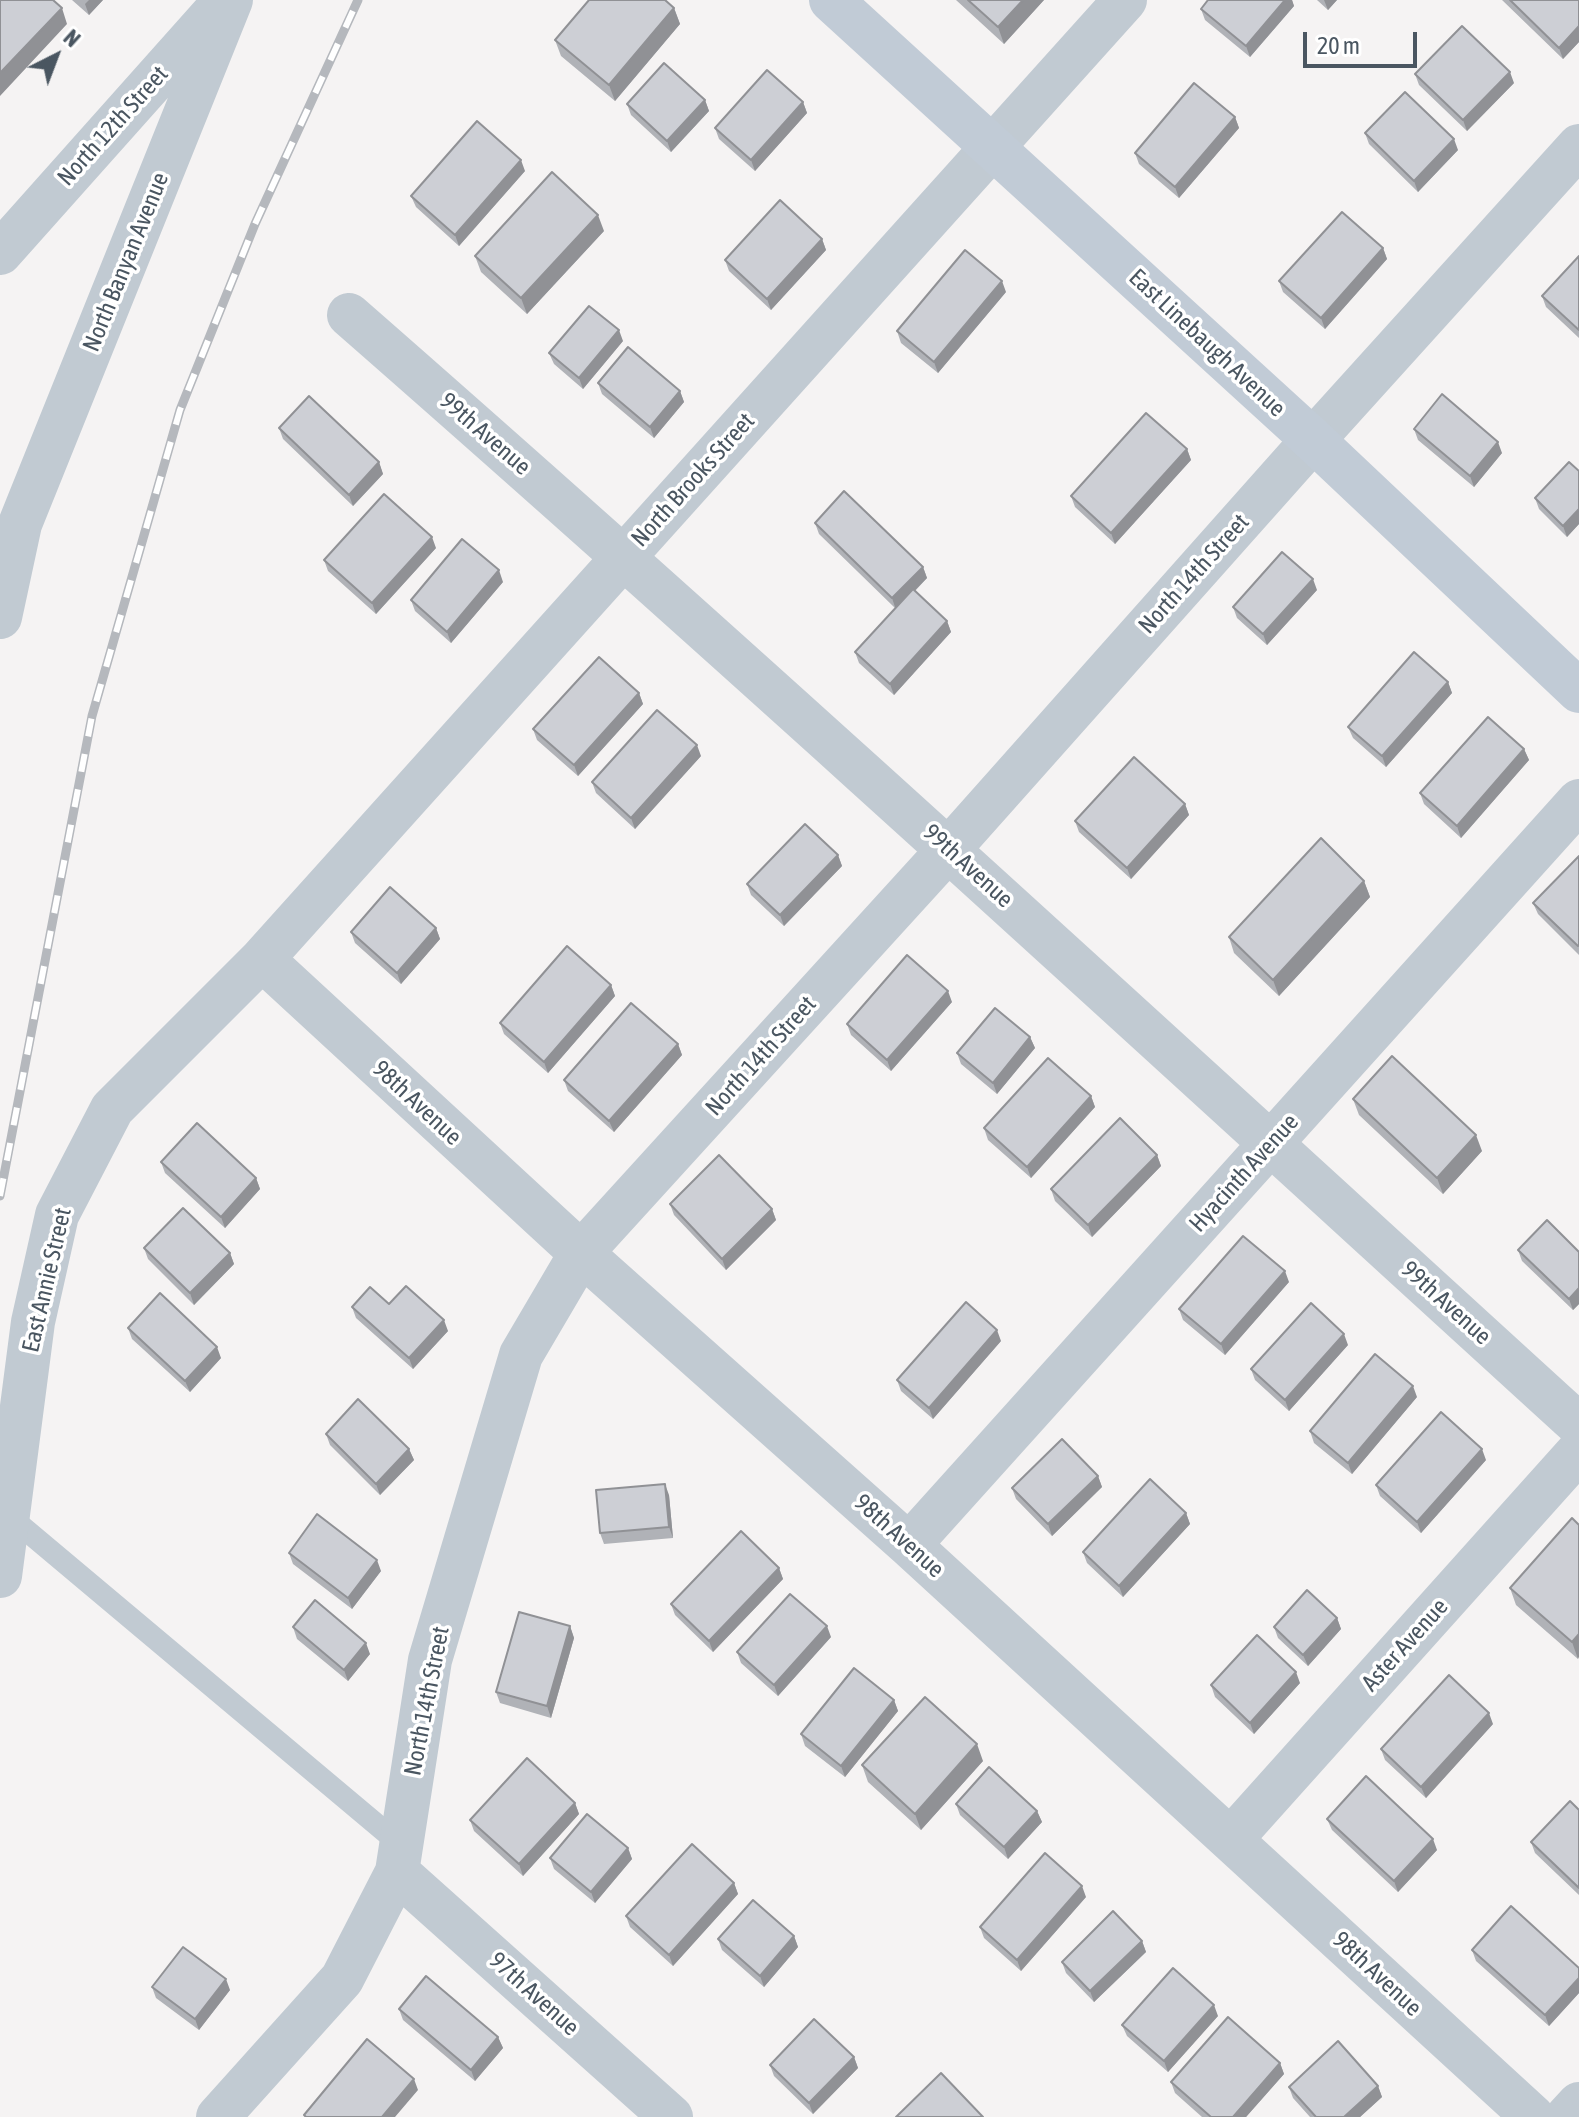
<!DOCTYPE html>
<style>
body{margin:0}
#map{position:relative;width:1579px;height:2117px;overflow:hidden;background:#f5f3f3;font-family:"Asap Condensed",sans-serif}
canvas{display:block}
.north{position:absolute;left:16px;top:16px;width:80px;height:80px;-webkit-text-stroke:6px #fff;paint-order:stroke;rotate:42deg;font-size:22px;font-weight:700;line-height:32px;text-align:center;color:#4a5661}
.north::after{content:'';display:block;margin:auto;width:28px;height:36px;background:#4a5661;clip-path:polygon(50% 0,100% 100%,50% 72%,0 100%)}
.scale{position:absolute;left:1303px;top:32px;width:114px;height:36px;box-sizing:border-box;border:4px solid #4a5661;border-top:0;padding-left:10px;font-size:24px;line-height:28px;white-space:nowrap;color:#4a5661;-webkit-text-stroke:6px #fff;paint-order:stroke}
</style>
<div id="map">
<canvas width="1579" height="2117"></canvas>
<div class="north">N</div>
<div class="scale">20 m</div>
</div>
<script>
const ctx = document.querySelector('canvas').getContext('2d');
ctx.lineJoin = 'round';
function strokePath(path, color, width, dash) {
  ctx.strokeStyle = color;
  ctx.lineWidth = width;
  ctx.lineCap = dash ? 'butt' : 'round';
  ctx.setLineDash(dash || []);
  ctx.stroke(path);
}
function paint(path, color) {
  ctx.fillStyle = color;
  ctx.fill(path, 'evenodd');
}
function write(font, color, halo, rows, align = 'center') {
  ctx.font = font + ' "Asap Condensed",sans-serif';
  ctx.lineWidth = 7;
  ctx.setLineDash([]);
  ctx.textBaseline = 'middle';
  ctx.strokeStyle = halo;
  ctx.fillStyle = color;
  for (const [text, x, y, turn = 0] of rows) {
    ctx.save();
    ctx.translate(x, y);
    ctx.rotate((+turn || 0) * Math.PI / 180);
    ctx.textAlign = isNaN(turn) ? turn : align;
    if (halo) ctx.strokeText(text, 0, 0);
    ctx.fillText(text, 0, 0);
    ctx.restore();
  }
}
const lane = new Path2D(`
 M8 1515 401 1845`);
const street = new Path2D(`
 M0 253 214 13
 M349 315C765 679 1171 1053 1579 1425
 M0 617 20 524 231 0
 M262 959 581 1253 909 1545 1533 2117
 M909 1545 1579 801
 M0 1576 33 1322 57 1215 112 1109 262 959 1125 0
 M1231 1839 1579 1451
 M397 1872 671 2117
 M218 2117 342 1979 397 1872 430 1660 521 1355 581 1253 949 849 1313 440 1579 146
 M1567 2117 1579 2104`);
const secondary = new Path2D(`
 M831 0 1313 440 1579 691`);
const rail = new Path2D(`
 M0 1196 92 716 180 410 255 224 358 0`);
const wall = new Path2D(`
 M72 0H103L89 15Z
 M956 0H1044L1004 44Z
 M1208 0H1292L1294 6 1250 57 1205 20 1201 9Z
 M1317 0H1337L1328 10Z
 M1502 0H1579V42L1563 59Z
 M674 8 680 24 615 101 561 56 555 40Z
 M1415 74 1514 83 1467 131 1419 85Z
 M705 100 709 111 671 152 631 115 627 104Z
 M803 102 807 113 755 171 719 139 715 128Z
 M1235 117 1239 128 1179 198 1139 164 1135 153Z
 M1365 133 1458 150 1418 192 1369 144Z
 M525 171 459 246 416 207 411 196Z
 M604 231 527 314 481 272 475 256Z
 M822 239 826 250 771 310 729 271 725 260Z
 M1383 248 1387 259 1325 329 1283 292 1279 281Z
 M1579 256V338L1546 307 1542 296Z
 M1006 292 938 373 901 343 897 331Z
 M623 341 583 389 554 364 549 353Z
 M598 383 680 391 684 402 654 438 602 394Z
 M279 428 379 462 383 474 353 506 283 439Z
 M1414 429 1502 453 1474 487 1418 440Z
 M1187 449 1191 460 1115 544 1075 507 1071 496Z
 M1579 471V524L1567 537 1539 509 1535 498Z
 M815 523 923 567 927 578 915 591 947 621 951 632 894 695 859 663 855 652 895 608 819 534Z
 M436 548 376 614 328 571 324 560Z
 M503 582 451 643 415 611 411 600Z
 M1317 590 1267 645 1237 618 1233 607Z
 M1448 682 1452 693 1386 767 1353 738 1348 727Z
 M639 693 643 704 578 776 537 740 533 729Z
 M1524 749 1529 760 1461 838 1424 804 1420 793Z
 M701 756 635 829 596 793 592 782Z
 M1185 804 1189 815 1131 879 1079 832 1075 821Z
 M838 855 842 866 784 926 751 895 747 884Z
 M1579 856V955L1538 914 1533 903Z
 M1364 881 1370 897 1279 996 1234 953 1229 937Z
 M436 928 440 939 401 984 355 943 351 932Z
 M611 985 615 996 548 1073 504 1034 500 1023Z
 M952 1002 891 1071 851 1035 847 1024Z
 M1030 1037 1035 1048 997 1094 961 1064 957 1053Z
 M678 1044 682 1055 614 1132 568 1091 564 1080Z
 M1091 1096 1095 1107 1031 1178 988 1140 984 1128Z
 M1353 1099 1482 1151 1443 1194 1359 1115Z
 M1157 1155 1161 1166 1092 1237 1055 1201 1051 1189Z
 M161 1162 256 1178 260 1189 225 1228 165 1173Z
 M670 1204 772 1209 776 1220 726 1270 674 1215Z
 M144 1248 230 1253 234 1264 194 1305 148 1259Z
 M1518 1250 1579 1252V1304L1573 1310 1522 1261Z
 M1289 1282 1225 1355 1183 1320 1179 1309Z
 M389 1304 448 1331 413 1369 356 1318 352 1307Z
 M128 1328 221 1358 190 1392 132 1339Z
 M1001 1341 933 1419 901 1391 897 1380Z
 M1348 1345 1289 1411 1255 1380 1251 1369Z
 M1417 1397 1352 1474 1314 1443 1310 1431Z
 M326 1434 409 1449 414 1460 380 1495 330 1445Z
 M1486 1460 1421 1533 1380 1496 1376 1485Z
 M1098 1476 1102 1487 1052 1536 1016 1499 1012 1488Z
 M669 1495 673 1538 604 1544 600 1533Z
 M1186 1513 1190 1524 1123 1597 1087 1563 1083 1552Z
 M1572 1518 1578 1659 1516 1605 1510 1588Z
 M289 1553 381 1571 352 1609 293 1564Z
 M779 1568 783 1579 713 1652 675 1615 671 1604Z
 M1337 1618 1341 1629 1308 1666 1278 1638 1274 1627Z
 M570 1626 574 1638 551 1718 500 1703 496 1692Z
 M293 1627 370 1654 348 1681 297 1639Z
 M831 1637 778 1696 741 1663 737 1652Z
 M1300 1683 1254 1734 1215 1697 1211 1685Z
 M894 1700 898 1711 845 1777 805 1746 801 1734Z
 M1493 1724 1426 1798 1385 1760 1381 1749Z
 M983 1761 921 1830 868 1782 862 1765Z
 M575 1803 579 1814 523 1876 474 1831 470 1820Z
 M956 1804 1037 1811 1042 1822 1008 1859 960 1815Z
 M1579 1810V1895L1535 1853 1531 1842Z
 M1327 1819 1437 1850 1398 1892 1332 1830Z
 M628 1848 632 1859 595 1903 554 1869 550 1858Z
 M734 1883 738 1894 673 1966 630 1927 626 1916Z
 M1086 1897 1021 1971 984 1938 980 1927Z
 M794 1936 798 1947 764 1987 722 1950 718 1939Z
 M1142 1941 1146 1952 1094 2002 1066 1973 1062 1962Z
 M1472 1950 1579 1968V1993L1549 2026 1476 1961Z
 M152 1987 230 1990 199 2030 156 1998Z
 M399 2009 498 2037 503 2048 475 2081 403 2020Z
 M1218 2016 1168 2072 1127 2036 1122 2025Z
 M854 2057 858 2068 813 2114 774 2076 770 2065Z
 M1280 2063 1284 2074 1246 2117H1202L1175 2093 1171 2082Z
 M1378 2086 1382 2097 1360 2117H1310L1293 2098 1289 2087Z`);
const shadedWall = new Path2D(`
 M89 0H103L89 15 85 4Z
 M1023 0H1044L1004 44 998 27Z
 M1285 0H1292L1294 6 1250 57 1246 46Z
 M1324 0H1337L1328 10Z
 M62 8 67 24 0 96V73Z
 M674 8 680 24 615 101 609 85Z
 M1579 26V42L1563 59 1559 48Z
 M1510 72 1514 83 1467 131 1463 120Z
 M705 100 709 111 671 152 667 141Z
 M803 102 807 113 755 171 751 160Z
 M1235 117 1239 128 1179 198 1175 187Z
 M1454 139 1458 150 1418 192 1414 181Z
 M521 160 525 171 459 246 455 235Z
 M598 215 604 231 527 314 521 298Z
 M822 239 826 250 771 310 767 299Z
 M1383 248 1387 259 1325 329 1321 318Z
 M1002 281 1006 292 938 373 934 362Z
 M619 330 623 341 583 389 579 378Z
 M680 391 684 402 654 438 650 427Z
 M1498 442 1502 453 1474 487 1470 476Z
 M1187 449 1191 460 1115 544 1111 533Z
 M379 462 383 474 353 506 349 495Z
 M1579 509V524L1567 537 1563 526Z
 M432 537 436 548 376 614 372 603Z
 M923 567 927 578 896 610 892 598Z
 M499 570 503 582 451 643 447 632Z
 M1313 579 1317 590 1267 645 1263 634Z
 M947 621 951 632 894 695 890 684Z
 M1448 682 1452 693 1386 767 1382 756Z
 M639 693 643 704 578 776 574 765Z
 M697 745 701 756 635 829 631 818Z
 M1524 749 1529 760 1461 838 1457 826Z
 M1185 804 1189 815 1131 879 1127 868Z
 M838 855 842 866 784 926 780 915Z
 M1364 881 1370 897 1279 996 1273 980Z
 M436 928 440 939 401 984 397 973Z
 M611 985 615 996 548 1073 544 1062Z
 M948 991 952 1002 891 1071 887 1060Z
 M1030 1037 1035 1048 997 1094 993 1083Z
 M678 1044 682 1055 614 1132 609 1121Z
 M1091 1096 1095 1107 1031 1178 1027 1167Z
 M1476 1135 1482 1151 1443 1194 1437 1178Z
 M1157 1155 1161 1166 1092 1237 1088 1225Z
 M256 1178 260 1189 225 1228 221 1217Z
 M772 1209 776 1220 726 1270 722 1259Z
 M230 1253 234 1264 194 1305 190 1293Z
 M1285 1271 1289 1282 1225 1355 1221 1344Z
 M1579 1288V1304L1573 1310 1569 1299Z
 M444 1320 448 1331 413 1369 409 1358Z
 M997 1330 1001 1341 933 1419 929 1408Z
 M1344 1334 1348 1345 1289 1411 1285 1400Z
 M217 1347 221 1358 190 1392 185 1381Z
 M1413 1386 1417 1397 1352 1474 1348 1463Z
 M409 1449 414 1460 380 1495 376 1484Z
 M1482 1449 1486 1460 1421 1533 1417 1522Z
 M1098 1476 1102 1487 1052 1536 1048 1524Z
 M665 1484 669 1495 673 1538 669 1527Z
 M1186 1513 1190 1524 1123 1597 1119 1586Z
 M377 1560 381 1571 352 1609 348 1598Z
 M779 1568 783 1579 713 1652 709 1641Z
 M1337 1618 1341 1629 1308 1666 1303 1655Z
 M570 1626 574 1638 551 1718 547 1706Z
 M827 1626 831 1637 778 1696 774 1685Z
 M1579 1634V1657L1578 1659 1572 1642Z
 M366 1643 370 1654 348 1681 344 1670Z
 M1296 1672 1300 1683 1254 1734 1250 1723Z
 M894 1700 898 1711 845 1777 841 1766Z
 M1489 1713 1493 1724 1426 1798 1421 1787Z
 M977 1744 983 1761 921 1830 915 1814Z
 M575 1803 579 1814 523 1876 519 1864Z
 M1037 1811 1042 1822 1008 1859 1004 1847Z
 M1433 1839 1437 1850 1398 1892 1394 1881Z
 M628 1848 632 1859 595 1903 591 1892Z
 M734 1883 738 1894 673 1966 669 1955Z
 M1082 1886 1086 1897 1021 1971 1017 1960Z
 M794 1936 798 1947 764 1987 760 1976Z
 M1142 1941 1146 1952 1094 2002 1090 1991Z
 M1579 1978V1993L1549 2026 1545 2015Z
 M226 1979 230 1990 199 2030 195 2019Z
 M1214 2005 1218 2016 1168 2072 1164 2061Z
 M498 2037 503 2048 475 2081 471 2070Z
 M854 2057 858 2068 813 2114 809 2103Z
 M1280 2063 1284 2074 1246 2117H1233Z
 M414 2079 418 2090 395 2117H382Z
 M1378 2086 1382 2097 1360 2117H1344Z`);
const building = new Path2D(`
 M0 0H53L62 8 0 73Z
 M589 0H665L674 8 609 85 555 40Z
 M968 0H1023L998 27Z
 M1208 0H1285L1246 46 1201 9Z
 M1510 0H1579V26L1559 48Z
 M1462 26 1510 72 1463 120 1415 74Z
 M664 63 705 100 667 141 627 104Z
 M767 70 803 102 751 160 715 128Z
 M1194 83 1235 117 1175 187 1135 153Z
 M1405 92 1454 139 1414 181 1365 133Z
 M477 121 521 160 455 235 411 196Z
 M552 172 598 215 521 298 475 256Z
 M780 200 822 239 767 299 725 260Z
 M1342 212 1383 248 1321 318 1279 281Z
 M965 250 1002 281 934 362 897 331Z
 M1579 256V330L1542 296Z
 M589 306 619 330 579 378 549 353Z
 M628 347 680 391 650 427 598 383Z
 M1442 394 1498 442 1470 476 1414 429Z
 M309 396 379 462 349 495 279 428Z
 M1146 413 1187 449 1111 533 1071 496Z
 M1569 462 1579 471V509L1563 526 1535 498Z
 M844 491 923 567 892 598 815 523Z
 M384 494 432 537 372 603 324 560Z
 M462 539 499 570 447 632 411 600Z
 M1282 552 1313 579 1263 634 1233 607Z
 M913 589 947 621 890 684 855 652Z
 M1414 652 1448 682 1382 756 1348 727Z
 M599 657 639 693 574 765 533 729Z
 M657 710 697 745 631 818 592 782Z
 M1488 717 1524 749 1457 826 1420 793Z
 M1134 757 1185 804 1127 868 1075 821Z
 M805 824 838 855 780 915 747 884Z
 M1321 838 1364 881 1273 980 1229 937Z
 M1579 856V945L1578 946 1533 903Z
 M390 887 436 928 397 973 351 932Z
 M567 946 611 985 544 1062 500 1023Z
 M907 955 948 991 887 1060 847 1024Z
 M631 1003 678 1044 609 1121 564 1080Z
 M995 1008 1030 1037 993 1083 957 1053Z
 M1392 1056 1476 1135 1437 1178 1353 1099Z
 M1048 1058 1091 1096 1027 1167 984 1128Z
 M1120 1118 1157 1155 1088 1225 1051 1189Z
 M197 1123 256 1178 221 1217 161 1162Z
 M719 1155 772 1209 722 1259 670 1204Z
 M183 1208 230 1253 190 1293 144 1248Z
 M1547 1220 1579 1252V1288L1569 1299 1518 1250Z
 M1243 1236 1285 1271 1221 1344 1179 1309Z
 M406 1286 444 1320 409 1358 352 1307 370 1287 389 1304Z
 M160 1293 217 1347 185 1381 128 1328Z
 M966 1302 997 1330 929 1408 897 1380Z
 M1311 1303 1344 1334 1285 1400 1251 1369Z
 M1375 1354 1413 1386 1348 1463 1310 1431Z
 M358 1399 409 1449 376 1484 326 1434Z
 M1441 1412 1482 1449 1417 1522 1376 1485Z
 M1062 1439 1098 1476 1048 1524 1012 1488Z
 M1150 1479 1186 1513 1119 1586 1083 1552Z
 M665 1484 669 1527 600 1533 596 1490Z
 M317 1514 377 1560 348 1598 289 1553Z
 M1572 1518 1579 1525V1634L1572 1642 1510 1588Z
 M741 1531 779 1568 709 1641 671 1604Z
 M1307 1590 1337 1618 1303 1655 1274 1627Z
 M790 1594 827 1626 774 1685 737 1652Z
 M315 1600 366 1643 344 1670 293 1627Z
 M519 1612 570 1626 547 1706 496 1692Z
 M1257 1635 1296 1672 1250 1723 1211 1685Z
 M854 1668 894 1700 841 1766 801 1734Z
 M1449 1675 1489 1713 1421 1787 1381 1749Z
 M925 1697 977 1744 915 1814 862 1765Z
 M527 1758 575 1803 519 1864 470 1820Z
 M989 1767 1037 1811 1004 1847 956 1804Z
 M1366 1776 1433 1839 1394 1881 1327 1819Z
 M1570 1801 1579 1810V1888L1531 1842Z
 M587 1814 628 1848 591 1892 550 1858Z
 M692 1844 734 1883 669 1955 626 1916Z
 M1045 1853 1082 1886 1017 1960 980 1927Z
 M753 1900 794 1936 760 1976 718 1939Z
 M1511 1906 1579 1968V1978L1545 2015 1472 1950Z
 M1113 1911 1142 1941 1090 1991 1062 1962Z
 M183 1947 226 1979 195 2019 152 1987Z
 M1173 1968 1214 2005 1164 2061 1122 2025Z
 M426 1976 498 2037 471 2070 399 2009Z
 M1228 2017 1280 2063 1233 2117H1211L1171 2082Z
 M814 2019 854 2057 809 2103 770 2065Z
 M367 2039 414 2079 382 2117H306L304 2115Z
 M1338 2041 1378 2086 1344 2117H1316L1289 2087Z
 M941 2073 983 2117H896Z`);
const streetNames = [
 ["North 12th Street",113,126,-48],
 ["North Banyan Avenue",126,262,-68],
 ["East Linebaugh Avenue",1207,343,43],
 ["99th Avenue",485,434,41],
 ["North Brooks Street",693,480,-48],
 ["North 14th Street",1194,574,-48],
 ["99th Avenue",968,866,42],
 ["North 14th Street",761,1056,-48],
 ["98th Avenue",417,1103,43],
 ["Hyacinth Avenue",1244,1173,-48],
 ["East Annie Street",47,1280,-77],
 ["99th Avenue",1446,1303,42],
 ["98th Avenue",899,1536,42],
 ["Aster Avenue",1405,1645,-48],
 ["North 14th Street",427,1701,-79],
 ["98th Avenue",1377,1974,43],
 ["97th Avenue",534,1994,42]
];
strokePath(lane, '#c1cad2', 22);
strokePath(street, '#c1cad2', 44);
strokePath(secondary, '#c1cbd6', 44);
strokePath(rail, '#b5b8bd', 9);
strokePath(rail, '#fff', 6, [18]);
paint(wall, '#b0b2b7');
paint(shadedWall, '#909195');
paint(building, '#cdcfd5');
strokePath(building, '#909195', 2);
write('24px', '#4a5661', '#fff', streetNames);
</script>
